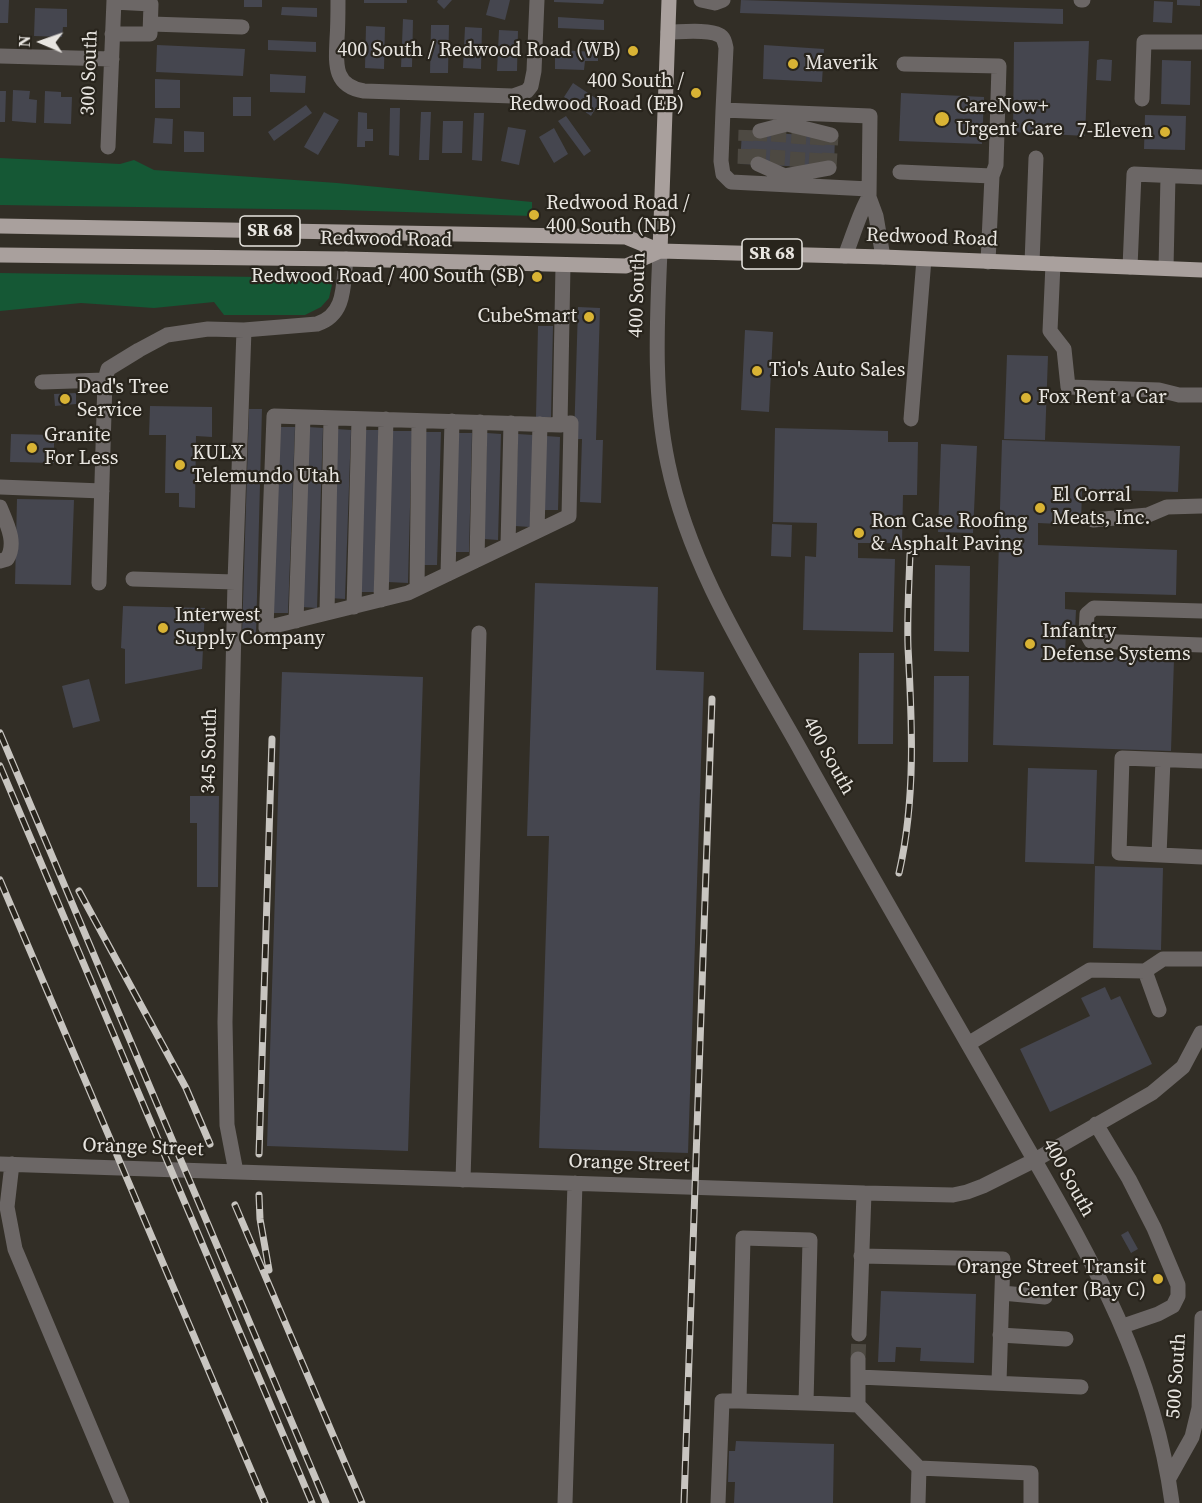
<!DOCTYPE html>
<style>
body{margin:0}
#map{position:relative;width:1202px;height:1503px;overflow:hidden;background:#322e26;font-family:"Source Serif 4",serif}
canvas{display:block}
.north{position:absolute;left:12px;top:12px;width:60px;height:60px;-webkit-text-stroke:4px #28241c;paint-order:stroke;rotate:272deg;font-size:16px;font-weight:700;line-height:24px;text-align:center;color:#e8e5e0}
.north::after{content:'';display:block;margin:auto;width:21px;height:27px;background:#e8e5e0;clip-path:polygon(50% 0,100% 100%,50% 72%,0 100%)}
</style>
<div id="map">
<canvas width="1202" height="1503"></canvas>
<div class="north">N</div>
</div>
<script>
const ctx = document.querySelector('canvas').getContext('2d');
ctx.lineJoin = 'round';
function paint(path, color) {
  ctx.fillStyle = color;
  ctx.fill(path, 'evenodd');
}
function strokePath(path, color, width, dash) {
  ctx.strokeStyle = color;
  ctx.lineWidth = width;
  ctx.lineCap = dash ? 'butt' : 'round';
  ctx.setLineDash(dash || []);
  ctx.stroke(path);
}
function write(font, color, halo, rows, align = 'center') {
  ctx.font = font + ' "Source Serif 4",serif';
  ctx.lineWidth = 4.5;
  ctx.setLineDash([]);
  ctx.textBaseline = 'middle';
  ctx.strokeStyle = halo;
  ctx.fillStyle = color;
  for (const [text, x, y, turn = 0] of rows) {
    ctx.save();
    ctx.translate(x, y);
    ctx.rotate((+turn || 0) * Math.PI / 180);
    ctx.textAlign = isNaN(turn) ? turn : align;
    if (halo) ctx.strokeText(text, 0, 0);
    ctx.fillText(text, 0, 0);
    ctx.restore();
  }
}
const green = new Path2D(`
 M0 158 120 164 134 160 154 170 337 183 532 202V216L341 210 0 205Z
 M0 273 323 278 329 281 332 285 329 298 321 307 305 315H224L214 302 154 308 81 303 0 311Z`);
const building = new Path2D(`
 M0 0H9L8 23H0Z
 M244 0H262V7H244Z
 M364 0H407V3H364Z
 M438 0H452L444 9 437 2Z
 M490 0H510L505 20 486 15Z
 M554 0H604L603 4 554 2Z
 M741 0 1063 9V24L740 13Z
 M1177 0H1200V6L1177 5Z
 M1154 1 1173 2 1172 23 1153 22Z
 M282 7 317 8V17L281 15Z
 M35 8 67 9V27H63L62 37 34 36Z
 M558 17 604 20V30L558 28Z
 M403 19 413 20 412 67H401Z
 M431 25H449L448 73H430Z
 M366 26 385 27 384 69 365 68Z
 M465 27 482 28 481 69 463 68Z
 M499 30 518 31 517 71H497Z
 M268 40 316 42V52L268 50Z
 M1089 41 1085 136 1013 132 1014 42Z
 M157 45 245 49 243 76 156 72Z
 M764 45 824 49 822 82 763 79Z
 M555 50 598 52V61H585L584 70 555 69Z
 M1101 59 1112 60 1111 81 1096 80 1097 60Z
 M1162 60 1191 61 1190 105 1161 104Z
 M270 74 306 76 305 93 270 92Z
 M155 79 180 80V108H155Z
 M573 83 600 101 591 116 564 97Z
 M13 90 30 91 29 99 37 100 36 123 12 121Z
 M0 91H6L5 122H0Z
 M45 91 61 92V97H72L71 124 44 123Z
 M901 93 984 97 982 144 899 141Z
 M233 97H251V116H233Z
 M306 105 312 113 274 141 268 132Z
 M390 108H400L399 156 389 155Z
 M324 112 339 120 318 155 304 147Z
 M358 112 367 113V129H373V141H365V147H357Z
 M421 112H431L429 160H419Z
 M474 113H484L482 161 472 160Z
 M1145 115 1186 116 1185 150 1144 149Z
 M566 116 591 151 584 156 558 121Z
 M155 118 173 119 172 144 153 143Z
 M443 121H463L462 153H442Z
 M508 127 526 130 519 165 501 161Z
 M554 128 568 154 554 163 539 137Z
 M184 131 204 132V152H184Z
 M742 132 835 136 834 168 740 164Z
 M578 307 600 308 596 440H603L601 503 580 502 582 439H574Z
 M538 326H553L551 417H536Z
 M745 330 773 332 769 412 741 410Z
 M1007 355 1048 356 1045 440 1004 439Z
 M76 393V404L55 406 54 394Z
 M150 406 212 407V437L196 436 195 508 179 507V493H165L166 435H149Z
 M249 409H262L256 634H242Z
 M280 427H295L288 613H273Z
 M308 427 323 428 317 608 302 607Z
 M775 428 888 431V442H918L917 495H903L902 543H858V558L895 559 893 632 803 630 805 556 816 557 817 523 773 522Z
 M336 429 351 430 345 599 330 598Z
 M364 430H379L374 592H359Z
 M392 431H412L408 583 388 582Z
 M426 432H441L437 565H422Z
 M458 433H472L469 552H454Z
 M487 433 501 434 498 540 484 539Z
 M11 434 54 435V463L10 462Z
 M518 434 533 435 530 527 515 526Z
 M546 436 560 437 558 510H544Z
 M1002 440 1180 446 1178 492 1082 489 1081 525 1038 523V545L1177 550 1176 595 1065 592V609L1076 610 1075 631H1066L1065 656 1174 659 1171 751 993 745Z
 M941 444 977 446 973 533 938 532Z
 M17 499 74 500 71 585 15 584Z
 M772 524 792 525 791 557 771 556Z
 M935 565 970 566 969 652 934 651Z
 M535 583 658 587 656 670 704 672 688 1153 539 1148 549 836H527Z
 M123 606 205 608 202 669 125 684V649L121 648Z
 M859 653H894L893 744H858Z
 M282 672 423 677 408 1151 267 1146Z
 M934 676H969L968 762H933Z
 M89 679 100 721 73 728 62 686Z
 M1028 768 1097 770 1094 864 1025 862Z
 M190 796H219L218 887H197V823H190Z
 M1095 866 1163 868 1161 950 1093 948Z
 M1105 987 1111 1000 1120 996 1152 1064 1050 1112 1020 1049 1090 1016 1081 998Z
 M1128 1231 1138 1249 1131 1253 1121 1235Z
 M881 1291 976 1294 974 1363 920 1361 921 1348 896 1347 895 1362H878Z
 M736 1441 834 1444 833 1503H734L735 1482H728L729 1451H735Z`);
const minorTunnel = new Path2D(`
 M745 164 746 130
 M758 164 760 131
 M777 165 779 131
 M797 167 799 133
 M816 168 818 134
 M829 168 831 135
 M858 1359 859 1334`);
const minor = new Path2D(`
 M338 0C338 13 338 26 337 39 336 63 333 86 364 91L513 96 527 91 531 86 534 71 537 0
 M701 0 715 3 723 0
 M1081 0H1083
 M151 24 242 27
 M668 32C680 32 709 29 719 35 724 37 725 43 726 48L723 110 870 116 869 197 876 216 883 257
 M112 34H150L151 4 114 2
 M0 56 112 59
 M904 64 999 66 996 165 992 176
 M1142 99 1144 42H1202
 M723 110 721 161 723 174 731 182 869 189
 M760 131 787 124 831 135
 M108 147 114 0
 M758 164 785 176 829 168
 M900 172 992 176 988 262
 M660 251C657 322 653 394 668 464 690 569 750 660 801 751 875 884 952 1015 1027 1147 1094 1263 1154 1368 1172 1503
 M845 256C852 239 860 211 869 197
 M1032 263 1036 158
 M1053 264 1050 331 1064 349 1068 387 1159 390 1179 395H1202
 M1130 267 1134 174 1202 177
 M1166 268 1168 176
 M42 382 105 380
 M911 419 924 259
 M560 425 571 423 569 516 408 593 266 628 274 416 560 425 563 265
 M0 487 102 491
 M0 507C7 524 17 543 7 559L0 561
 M1093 520 1148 515 1167 507 1202 506
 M537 531 540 424
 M508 545 511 423
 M477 560 480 422
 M448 574 452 421
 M133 579 235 582
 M99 583 105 380 108 369 139 350 167 335 208 329 244 330 317 324C346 315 343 285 346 259
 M417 589 419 421
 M381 600 386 419
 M354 607 359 419
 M1202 611 1094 608 1087 614 1086 632 1091 641 1202 645
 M327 613 331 418
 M296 621 303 417
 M1202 761 1122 758 1119 853 1202 857
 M1159 855 1163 760
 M1145 971 1163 959H1202
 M968 1044 1090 970 1145 971 1159 1010
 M1096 1124 1129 1179 1154 1228 1178 1285V1296L1173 1306 1158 1314 1123 1326
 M0 1164 864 1193 953 1195 967 1192 983 1186 1035 1160 1152 1093 1183 1067 1201 1033
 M12 1164 7 1207 15 1249 122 1503
 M236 1172 227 1125 225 1022 235 582 244 330
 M463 1180 479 633
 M861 1256 1003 1259 999 1382
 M1002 1293 1045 1297
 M859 1334 864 1193
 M1000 1335 1066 1339
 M859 1377 1081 1387
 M739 1401 806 1403
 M858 1405 919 1468 1031 1473V1503
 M1169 1478 1192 1437 1199 1408 1202 1318
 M565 1503 575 1183
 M718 1503 722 1401H739L743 1238 810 1240 806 1403 858 1405V1359
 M918 1503 919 1468`);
const major = new Path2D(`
 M0 226 626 237 660 251 883 257 1202 270
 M660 251 669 0
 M0 255 346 259 626 266 660 251`);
const rail = new Path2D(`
 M0 733 326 1503
 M0 766 312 1503
 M899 873C916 799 912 721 908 647 907 616 909 585 910 554
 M0 880 265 1503
 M79 891 186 1088 210 1144
 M259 1154 272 739
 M259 1195 260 1219 269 1270
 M235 1205 362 1503
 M684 1503 712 699`);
const markers = [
 [633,51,6,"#d9b334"],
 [793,64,6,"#d9b334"],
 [696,93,6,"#d9b334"],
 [942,119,8,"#d9b334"],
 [1165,132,6,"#d9b334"],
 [534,215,6,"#d9b334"],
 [537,277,6,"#d9b334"],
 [589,317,6,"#d9b334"],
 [757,371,6,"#d9b334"],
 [1026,398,6,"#d9b334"],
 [65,399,6,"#d9b334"],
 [32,448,6,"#d9b334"],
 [180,465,6,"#d9b334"],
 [1040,508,6,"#d9b334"],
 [859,533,6,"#d9b334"],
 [163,628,6,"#d9b334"],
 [1030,644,6,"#d9b334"],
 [1158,1279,6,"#d9b334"]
];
const shields = [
 [270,231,60],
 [772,254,60]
];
const shieldNames = [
 ["SR 68",270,231],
 ["SR 68",772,254]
];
const poiNames = [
 ["400 South / Redwood Road (WB)",621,51,"right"],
 ["Maverik",805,64],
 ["400 South /",684,82,"right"],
 ["Redwood Road (EB)",684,105,"right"],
 ["CareNow+",956,107],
 ["Urgent Care",956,130],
 ["7-Eleven",1153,132,"right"],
 ["Redwood Road /",546,204],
 ["400 South (NB)",546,227],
 ["Redwood Road / 400 South (SB)",525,277,"right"],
 ["CubeSmart",577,317,"right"],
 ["Tio's Auto Sales",769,371],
 ["Dad's Tree",77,388],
 ["Service",77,411],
 ["Fox Rent a Car",1038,398],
 ["Granite",44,436],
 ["For Less",44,459],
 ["KULX",192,454],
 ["Telemundo Utah",192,477],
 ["El Corral",1052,496],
 ["Meats, Inc.",1052,519],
 ["Ron Case Roofing",871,522],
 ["& Asphalt Paving",871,545],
 ["Interwest",175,616],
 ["Supply Company",175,639],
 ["Infantry",1042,632],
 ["Defense Systems",1042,655],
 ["Orange Street Transit",1146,1268,"right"],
 ["Center (Bay C)",1146,1291,"right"]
];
const streetNames = [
 ["300 South",90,73,-88],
 ["Redwood Road",932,238,2],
 ["Redwood Road",386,240,1],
 ["400 South",638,295,-88],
 ["345 South",210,751,-89],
 ["400 South",828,756,61],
 ["Orange Street",143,1148,2],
 ["Orange Street",629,1164,2],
 ["400 South",1068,1178,61],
 ["500 South",1177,1376,-86]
];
paint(green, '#155835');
paint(building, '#45464f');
strokePath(minorTunnel, '#4d4942', 15, [15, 8]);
strokePath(minor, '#6c6766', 15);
strokePath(major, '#a9a09d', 15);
strokePath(rail, '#c8c5c0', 7);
strokePath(rail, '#28241c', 4.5, [14]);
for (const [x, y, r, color] of markers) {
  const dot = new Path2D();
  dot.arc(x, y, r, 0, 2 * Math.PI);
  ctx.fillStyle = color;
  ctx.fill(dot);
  strokePath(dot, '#28241c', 2);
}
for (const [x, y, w] of shields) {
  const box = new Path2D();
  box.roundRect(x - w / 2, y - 15, w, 30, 4.5);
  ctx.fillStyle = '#28241c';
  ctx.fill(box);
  strokePath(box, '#e8e5e0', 1.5);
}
write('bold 18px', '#e8e5e0', null, shieldNames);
write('20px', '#e8e5e0', '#28241c', poiNames, 'left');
write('20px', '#e8e5e0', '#28241c', streetNames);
</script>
